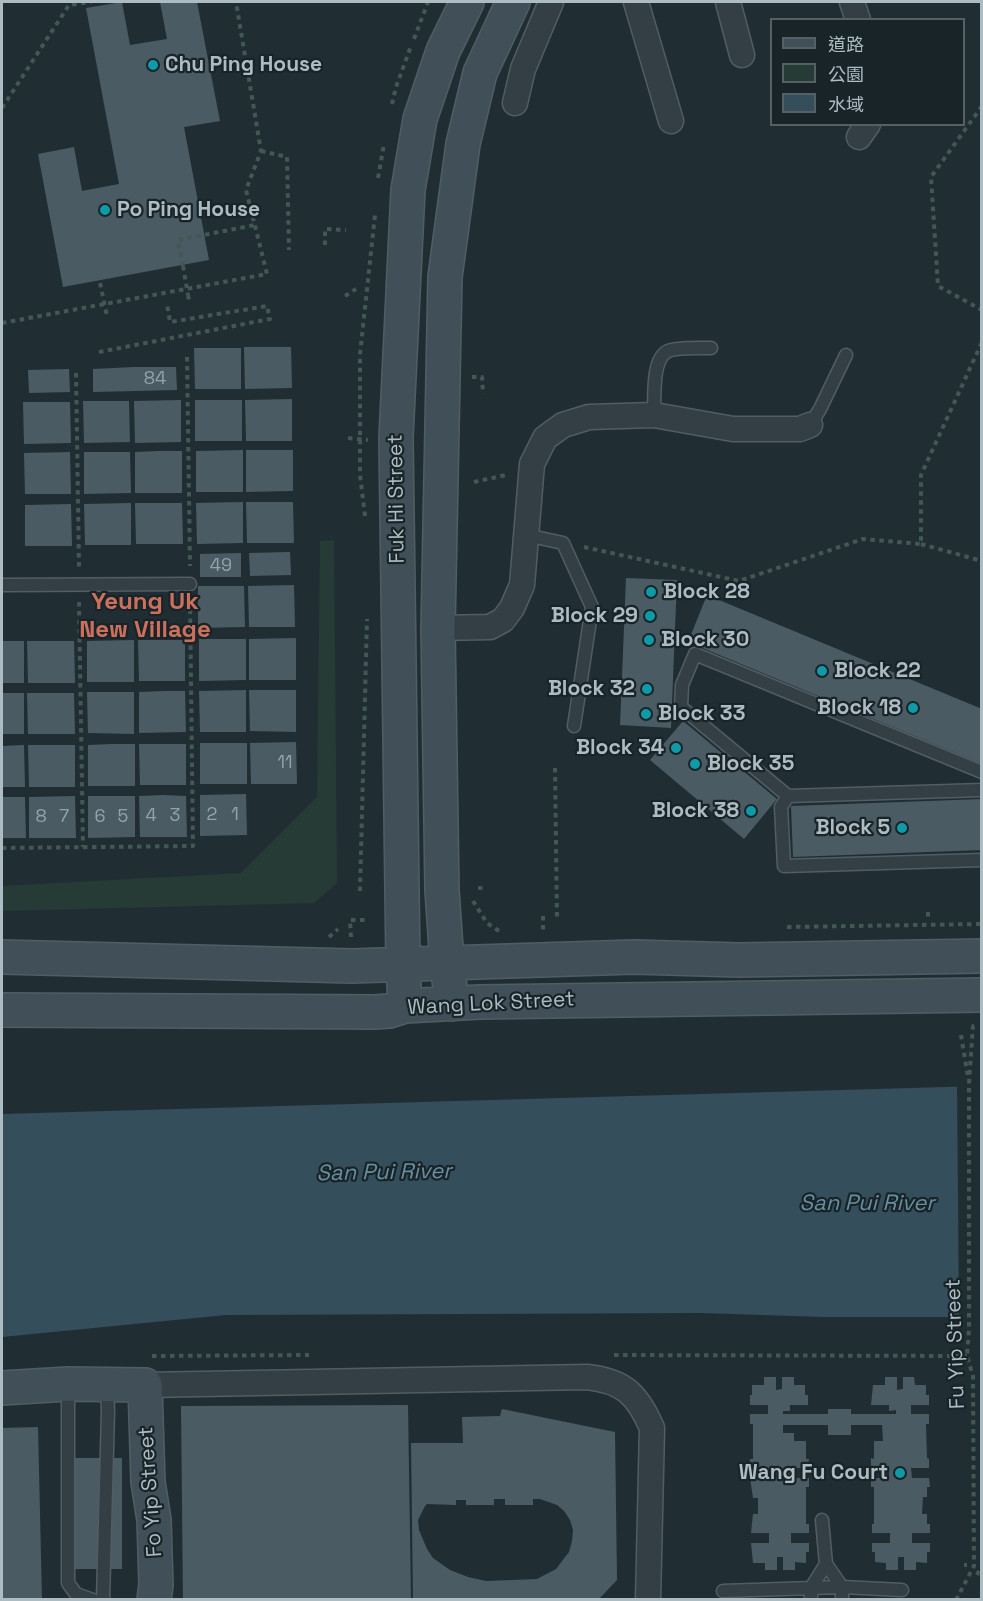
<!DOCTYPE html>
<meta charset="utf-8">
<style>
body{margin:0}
#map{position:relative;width:983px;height:1601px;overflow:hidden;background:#202e34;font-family:"Space Grotesk","Noto Sans TC",sans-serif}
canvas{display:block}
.frame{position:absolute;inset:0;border:3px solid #adbbc2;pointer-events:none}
.legend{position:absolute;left:770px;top:18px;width:195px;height:108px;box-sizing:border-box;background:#192429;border:2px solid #546066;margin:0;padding:8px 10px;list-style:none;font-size:18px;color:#adbbc2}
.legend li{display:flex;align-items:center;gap:12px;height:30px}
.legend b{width:30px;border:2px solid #546066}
</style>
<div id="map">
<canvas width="983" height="1601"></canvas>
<div class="frame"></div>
<ul class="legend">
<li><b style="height:8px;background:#415058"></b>道路</li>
<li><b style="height:16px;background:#263b35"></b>公園</li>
<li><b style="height:16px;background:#344f5b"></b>水域</li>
</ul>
</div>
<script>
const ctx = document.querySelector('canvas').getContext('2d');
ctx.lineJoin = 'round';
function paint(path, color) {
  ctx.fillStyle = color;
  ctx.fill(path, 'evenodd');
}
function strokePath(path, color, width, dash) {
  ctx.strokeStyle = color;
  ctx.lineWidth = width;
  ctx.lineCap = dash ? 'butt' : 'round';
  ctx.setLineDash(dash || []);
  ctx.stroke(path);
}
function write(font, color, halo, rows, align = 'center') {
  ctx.font = font + ' "Space Grotesk",sans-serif';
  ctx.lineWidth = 4.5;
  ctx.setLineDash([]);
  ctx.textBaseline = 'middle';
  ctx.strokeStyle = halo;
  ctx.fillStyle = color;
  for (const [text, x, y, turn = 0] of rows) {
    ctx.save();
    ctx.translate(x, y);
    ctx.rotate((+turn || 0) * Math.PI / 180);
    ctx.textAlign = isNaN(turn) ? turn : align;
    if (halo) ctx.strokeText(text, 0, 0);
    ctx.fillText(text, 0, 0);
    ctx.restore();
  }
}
const green = new Path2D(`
 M334 540 337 883 314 903 2 911V886L241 873 317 797 320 541Z`);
const water = new Path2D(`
 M981 1086V1317H823L702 1313 226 1315 2 1337V1114Z`);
const pier = new Path2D(`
 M982 1083V1320H959L957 1084Z`);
const building = new Path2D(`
 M122 2 130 45 167 39 160 2H197L220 121 184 127 209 260 63 287 38 154 74 147 82 191 119 184 86 8Z
 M244 347H291L292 388 245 389Z
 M194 348H241V389H195Z
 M134 367H176L177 390 93 392V369Z
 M69 369 70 392 29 393 28 370Z
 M292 399V441H246L245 400Z
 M181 400V442L135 443 134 401Z
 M195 400H242V441H195Z
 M83 401H129L130 442 84 443Z
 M23 402H70L71 443 24 444Z
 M243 450V492H196V451Z
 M246 450H293V491L246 492Z
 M158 451H182V493H135V452Z
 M70 452 71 494H25L24 453Z
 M84 452H130L131 493 84 494Z
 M243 502V543L197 544 196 503Z
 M246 502H293L294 543H247Z
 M131 503V545H85L84 504Z
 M135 503H182L183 544H136Z
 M71 504 72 546H25V505Z
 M290 552 291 575 250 576 249 553Z
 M241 553V577H200V554Z
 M626 578 677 580 671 728 620 725Z
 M294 585 295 627H249L248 586Z
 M198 586H244L245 627 198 628Z
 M707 595 982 709V764L688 642Z
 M296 638V680H249V639Z
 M199 639H246V680L199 681Z
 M134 640V682H87V641Z
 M138 640H185V681H139Z
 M2 641H24V683H2Z
 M27 641H74L75 683H28Z
 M246 690V732H200L199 691Z
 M249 690H296V732L250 731Z
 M163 691H185L186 732 139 733V692Z
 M87 692H134V734L88 733Z
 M2 693H24V734H2Z
 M27 693H74L75 734H28Z
 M683 721 777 799 744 839 650 760Z
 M296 742 297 784H251L250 743Z
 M200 743H247V784H200Z
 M112 744H135V786H88V745Z
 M139 744H186V785H140Z
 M24 745 25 787H2V746Z
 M28 745H75V787H29Z
 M246 794 247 835 200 836V795Z
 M163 795 186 796 187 837H140L139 796Z
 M75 796 76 838H29V797Z
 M88 796H135V837L88 838Z
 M2 797H25L26 838H2Z
 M982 799V850L793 857 791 806Z
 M764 1377H776V1390L782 1389V1377H794V1385H805V1395H808V1405H790V1411H783V1414H828V1409H851V1414H896V1410L889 1411V1405H871L873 1385H885V1377H897V1390L903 1389V1377H914L915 1385H926V1395H929V1405H911V1414H929V1424H926L927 1458 929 1459V1468H911L912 1478H929L930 1487H927V1497H923L922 1514H927V1524H930V1533H912V1543H930V1552H927V1563L916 1562V1570H904V1557H898V1570H886V1563L875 1562V1552H872V1543H890V1533H872V1524H874V1487H871V1478H889V1468H871V1458L874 1459V1441H883L882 1425H851V1435H828V1425H783V1433H794V1441H806V1459H809L808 1468H790L791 1478H809V1487H806V1524H809V1533H791V1543H809V1552H806V1563L795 1562V1570H783V1557H777V1570H765V1563H753L751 1543H769V1533H751L753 1514H758V1498H753L750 1478H768V1468H750V1459H753V1424H750V1414H768V1405H750V1395H752V1385H764Z
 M408 1405 411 1600H183L181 1406Z
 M502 1409 615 1432 617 1580 598 1600H413L411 1443H463L462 1417 500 1416ZM494 1499H505V1505H533V1499H540L557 1505 564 1511 570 1520 573 1530 572 1541 569 1552 556 1569 537 1579 486 1581 468 1577 450 1570 433 1558 427 1549 419 1530 418 1520 425 1506 427 1504 456 1505V1500H466V1505H494Z
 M38 1427 42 1600H2V1428Z
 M63 1458H122V1569H63Z`);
const path = new Path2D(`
 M414 39 428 2
 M392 104 396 87 411 46
 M982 106 931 177 938 286 982 310
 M2 108 69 5 91 2
 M261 151 287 157 289 250
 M378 178 384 144
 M325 245V229L346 230
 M183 266 178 240 255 225
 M188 295 189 300
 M345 296 356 289
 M2 323 267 274 246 190 261 151 236 2
 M99 352 270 319 267 306 170 322 167 304
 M187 357 190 566
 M76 373 79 567
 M472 377H482L483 394
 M348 438 368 440
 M474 482 506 475
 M365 516 360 475V354L375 215
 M921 544 982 561
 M584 547 739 581 863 539 921 544V475L982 342
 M79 602 83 847
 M555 768 557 920
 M2 848 193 846 190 601
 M478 888H483
 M360 891 367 619
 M473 901 487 923 499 931
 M928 912V918
 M543 916V933
 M787 927 982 924
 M329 937 338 929
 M351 937 350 920H369
 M961 1035 968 1077
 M614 1355 967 1356
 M152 1356 309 1355
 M964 1565H967
 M977 1575 980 1569
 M956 1600 974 1566 973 1376 967 1356 969 1329V1083L973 1026H975`);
const lane = new Path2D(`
 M654 415C655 399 651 359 668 351 676 347 701 348 711 348
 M810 425 820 409 846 355
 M526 535 563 543 592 607 574 726
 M2 585 190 584
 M982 772 695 654 682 685 681 707 788 796 982 790
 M788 796 781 807 784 866 982 860
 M68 1386V1583L76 1594 93 1600
 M822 1520 826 1564 842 1587V1600
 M723 1591 842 1587 902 1590
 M103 1600 108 1411 107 1385
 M811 1600V1588L826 1564`);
const street = new Path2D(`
 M636 2 671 121
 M728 2 742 55
 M852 2 858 20
 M515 103 523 69 551 2
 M859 137 868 124
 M438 628 490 627 503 620 512 608 522 585 532 464 545 438 563 425 589 417 654 415 733 429H800L810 425
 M145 1385 587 1377C624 1381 637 1394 652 1428L648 1600`);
const secondary = new Path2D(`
 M2 957 352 966 634 957 739 960 982 956
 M452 1004 447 963 442 890 438 628 445 277 463 144 480 73 513 2
 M405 1006 403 965 396 438 408 190 420 119 443 51 467 2
 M2 1010 375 1012 389 1011 405 1006 480 1002 982 995
 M2 1388 68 1384 145 1385 148 1482 154 1520 156 1585 154 1600`);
const pathBridge = new Path2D(`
 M183 266 188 295
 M100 283 107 316`);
const markers = [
 [153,65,6,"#0f9aa8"],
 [105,210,6,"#0f9aa8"],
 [651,592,6,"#0f9aa8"],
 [650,616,6,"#0f9aa8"],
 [649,640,6,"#0f9aa8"],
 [822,671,6,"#0f9aa8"],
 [647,689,6,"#0f9aa8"],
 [913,708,6,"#0f9aa8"],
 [646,714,6,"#0f9aa8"],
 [676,748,6,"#0f9aa8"],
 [695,764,6,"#0f9aa8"],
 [751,811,6,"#0f9aa8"],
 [902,828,6,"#0f9aa8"],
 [900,1473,6,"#0f9aa8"]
];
const numberNames = [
 ["84",155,379],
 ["49",221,566],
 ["11",285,763],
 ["2",212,815],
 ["1",235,815],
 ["4",151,816],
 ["3",175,816],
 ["8",41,817],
 ["7",64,817],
 ["6",100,817],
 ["5",123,817]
];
const poiNames = [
 ["Chu Ping House",165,65],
 ["Po Ping House",117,210],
 ["Block 28",663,592],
 ["Block 29",638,616,"right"],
 ["Block 30",661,640],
 ["Block 22",834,671],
 ["Block 32",635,689,"right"],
 ["Block 18",901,708,"right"],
 ["Block 33",658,714],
 ["Block 34",664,748,"right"],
 ["Block 35",707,764],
 ["Block 38",739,811,"right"],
 ["Block 5",890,828,"right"],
 ["Wang Fu Court",888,1473,"right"]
];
const streetNames = [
 ["Fuk Hi Street",397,499,-91],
 ["Wang Lok Street",491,1004,-3],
 ["Fu Yip Street",956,1344,-92],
 ["Fo Yip Street",151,1492,-94]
];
const waterNames = [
 ["San Pui River",384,1173,-1],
 ["San Pui River",867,1204]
];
const quarterNames = [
 ["Yeung Uk",145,602],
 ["New Village",145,630]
];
paint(green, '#263b35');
paint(water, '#344f5b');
paint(pier, '#202e34');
paint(building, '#4b5b63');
strokePath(lane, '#515d63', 15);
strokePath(street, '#515d63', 27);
strokePath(secondary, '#515d63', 36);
strokePath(path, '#435754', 4, [4.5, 4.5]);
strokePath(lane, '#333f45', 12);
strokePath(street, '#333f45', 24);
strokePath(secondary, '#415058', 33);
strokePath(pathBridge, '#435754', 4, [4.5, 4.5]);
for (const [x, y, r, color] of markers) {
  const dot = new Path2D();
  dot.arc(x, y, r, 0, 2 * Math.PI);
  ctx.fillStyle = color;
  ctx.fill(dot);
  strokePath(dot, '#192429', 2);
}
write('18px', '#94a3aa', null, numberNames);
write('bold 21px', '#adbbc2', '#192429', poiNames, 'left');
write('21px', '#adbbc2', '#192429', streetNames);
write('italic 22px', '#678fa0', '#192429', waterNames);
write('bold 24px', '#cc705e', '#192429', quarterNames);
</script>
